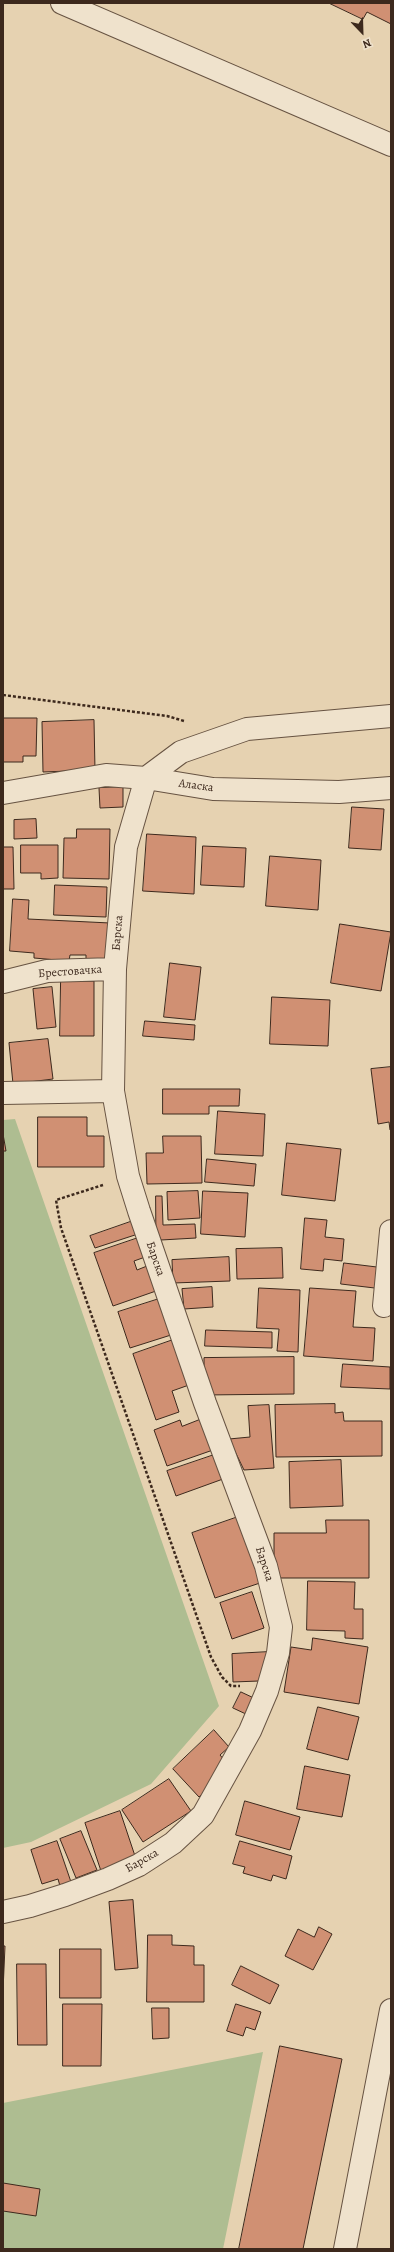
<!DOCTYPE html>
<meta charset="utf-8">
<style>
body{margin:0}
#map{position:relative;width:394px;height:2252px;overflow:hidden;background:#e6d2b1;font-family:Alegreya,serif}
canvas{display:block}
.frame{position:absolute;inset:0;border:4px solid #3d291d;pointer-events:none}
.north{position:absolute;left:342px;top:12px;width:40px;height:40px;-webkit-text-stroke:3px #efe2cc;paint-order:stroke;rotate:157deg;font-size:11px;font-weight:700;line-height:16px;text-align:center;color:#3d291d}
.north::after{content:'';display:block;margin:auto;width:14px;height:18px;background:#3d291d;clip-path:polygon(50% 0,100% 100%,50% 72%,0 100%)}
</style>
<div id="map">
<canvas width="394" height="2252"></canvas>
<div class="frame"></div>
<div class="north">N</div>
</div>
<script>
const ctx = document.querySelector('canvas').getContext('2d');
ctx.lineJoin = 'round';
function paint(path, color) {
  ctx.fillStyle = color;
  ctx.fill(path, 'evenodd');
}
function strokePath(path, color, width, dash) {
  ctx.strokeStyle = color;
  ctx.lineWidth = width;
  ctx.lineCap = dash ? 'butt' : 'round';
  ctx.setLineDash(dash || []);
  ctx.stroke(path);
}
function write(font, color, halo, rows, align = 'center') {
  ctx.font = font + ' Alegreya,serif';
  ctx.lineWidth = 4;
  ctx.setLineDash([]);
  ctx.textBaseline = 'middle';
  ctx.strokeStyle = halo;
  ctx.fillStyle = color;
  for (const [text, x, y, turn = 0] of rows) {
    ctx.save();
    ctx.translate(x, y);
    ctx.rotate((+turn || 0) * Math.PI / 180);
    ctx.textAlign = isNaN(turn) ? turn : align;
    if (halo) ctx.strokeText(text, 0, 0);
    ctx.fillText(text, 0, 0);
    ctx.restore();
  }
}
const green = new Path2D(`
 M15 1119 219 1706 151 1784 31 1842 3 1848V1120Z
 M263 2052 223 2249H3V2103Z`);
const building = new Path2D(`
 M329 3H391V24L367 12 363 19Z
 M3 718H37L36 756H23V762H3Z
 M94 720 95 770 43 772 42 722Z
 M123 787V807L100 808 99 788Z
 M352 807 384 809 381 850 349 848Z
 M36 819 37 838 14 839V820Z
 M77 829H110L109 879 63 878 64 838H76Z
 M147 834 196 837 194 894 143 891Z
 M21 845H58V878L41 879V873H21Z
 M203 846 246 848 244 887 201 885Z
 M3 847H13L14 889H3Z
 M270 856 321 860 318 910 266 906Z
 M55 885 107 887 106 917 54 915Z
 M13 899 29 900 28 919 110 923 108 961 86 960V955H70L69 961 34 958V953L10 951Z
 M340 924 391 932 381 991 331 983Z
 M170 963 201 967 195 1020 164 1017Z
 M61 981H94V1036H60Z
 M52 987 56 1027 37 1029 33 989Z
 M272 997 330 1000 328 1046 270 1044Z
 M145 1021 195 1025 194 1040 143 1036Z
 M48 1039 53 1079 13 1084 9 1043Z
 M391 1067V1130H390L389 1122 378 1124 371 1069Z
 M163 1089H240L239 1106H209V1114H163Z
 M218 1111 265 1114 263 1156 215 1154Z
 M38 1117H87V1136H104V1167H38Z
 M3 1134 6 1151H3Z
 M163 1136H201L202 1183 147 1184 146 1153H163Z
 M287 1143 341 1149 335 1201 282 1195Z
 M207 1159 256 1164 254 1186 205 1182Z
 M198 1191 200 1218 168 1220 167 1192Z
 M203 1191 248 1193 245 1237 201 1234Z
 M156 1196H162L163 1225 195 1224 196 1238 161 1240 156 1229Z
 M305 1218 327 1220 325 1237 344 1239 342 1261 324 1259 323 1271 301 1269Z
 M133 1221 138 1234 95 1248 90 1236Z
 M141 1237 148 1256 134 1261 137 1270 147 1266 156 1291 113 1306 94 1253Z
 M282 1248 283 1278 237 1279 236 1249Z
 M229 1257 230 1281 173 1283 172 1260Z
 M344 1263 385 1268 383 1289 341 1284Z
 M212 1287 213 1307 184 1309 182 1289Z
 M259 1288 300 1290 298 1352 277 1351 279 1329 257 1328Z
 M310 1288 356 1291 353 1327 375 1328 373 1361 304 1356Z
 M159 1299 171 1335 130 1348 118 1312Z
 M206 1330 272 1332V1348L205 1346Z
 M173 1340 189 1385 172 1391 179 1412 156 1420 133 1354Z
 M294 1357V1394L204 1395V1358Z
 M343 1364 390 1367V1389L341 1387Z
 M335 1404V1413L343 1412 344 1421H382V1456L276 1457 275 1405Z
 M269 1405 274 1468 244 1470 229 1439 250 1437 248 1406Z
 M202 1419 213 1450 167 1466 154 1430 180 1420 182 1426Z
 M214 1455 223 1479 176 1496 167 1471Z
 M341 1460 343 1506 290 1508 289 1462Z
 M238 1517 260 1583 215 1598 192 1533Z
 M326 1520H369V1578H274V1533H326Z
 M308 1581 355 1582 354 1609H363V1639L345 1638V1631L307 1630Z
 M252 1592 264 1628 232 1639 220 1603Z
 M313 1638 368 1647 359 1704 284 1692 291 1647 311 1650Z
 M268 1652 259 1681 233 1682 232 1654Z
 M241 1692 256 1699 248 1715 233 1708Z
 M318 1707 359 1717 348 1760 307 1749Z
 M214 1730 229 1747 220 1755 225 1761 214 1772 219 1777 199 1797 173 1769Z
 M305 1766 350 1775 342 1817 297 1809Z
 M169 1779 191 1811 143 1842 122 1810Z
 M245 1801 300 1817 290 1850 236 1835Z
 M120 1811 136 1859 101 1871 85 1823Z
 M81 1831 97 1870 76 1878 60 1839Z
 M57 1841 71 1882 60 1886 58 1879 42 1884 31 1850Z
 M240 1841 292 1856 286 1879 273 1875 271 1881 243 1873 245 1867 233 1864Z
 M133 1900 138 1968 115 1970 109 1902Z
 M319 1927 332 1934 313 1970 285 1956 298 1929 314 1937Z
 M148 1935H172V1945L194 1946V1965H204V2002H147Z
 M3 1946H5L3 1991Z
 M60 1949H101V1998H60Z
 M17 1964H46L47 2045H18Z
 M241 1966 279 1985 270 2004 232 1985Z
 M63 2004H102L101 2066H63Z
 M236 2004 261 2012 255 2030 246 2027 243 2036 227 2031Z
 M152 2008H169V2038L153 2039Z
 M280 2046 342 2059 303 2249H239Z
 M3 2183 40 2189 36 2216 3 2211Z`);
const path = new Path2D(`
 M3 695 167 716 184 721
 M103 1185 56 1200 61 1228 211 1657 222 1677 231 1686H240`);
const minor = new Path2D(`
 M62 3 391 145
 M3 793 106 775 146 778 213 789 339 792 391 788
 M3 982 47 971 115 969
 M3 1093 113 1091
 M384 1306 391 1231
 M3 1912 30 1906 65 1895 108 1879 139 1865 173 1843 203 1815 250 1731 267 1691 278 1653 281 1627 266 1566 205 1403 139 1211 128 1176 113 1091 115 969 126 847 146 778 181 752 247 729 391 716
 M345 2249 391 2010`);
const streetNames = [
 ["Аласка",196,786,8],
 ["Барска",118,933,-85],
 ["Брестовачка",70,972,-4],
 ["Барска",155,1259,71],
 ["Барска",264,1564,72],
 ["Барска",142,1861,-30]
];
paint(green, '#aebd91');
paint(building, '#d09073');
strokePath(building, '#3d291d', 1);
strokePath(minor, '#675342', 24);
strokePath(path, '#3d291d', 2.5, [3, 2]);
strokePath(minor, '#efe2cc', 22);
write('12px', '#3d291d', '#efe2cc', streetNames);
</script>
